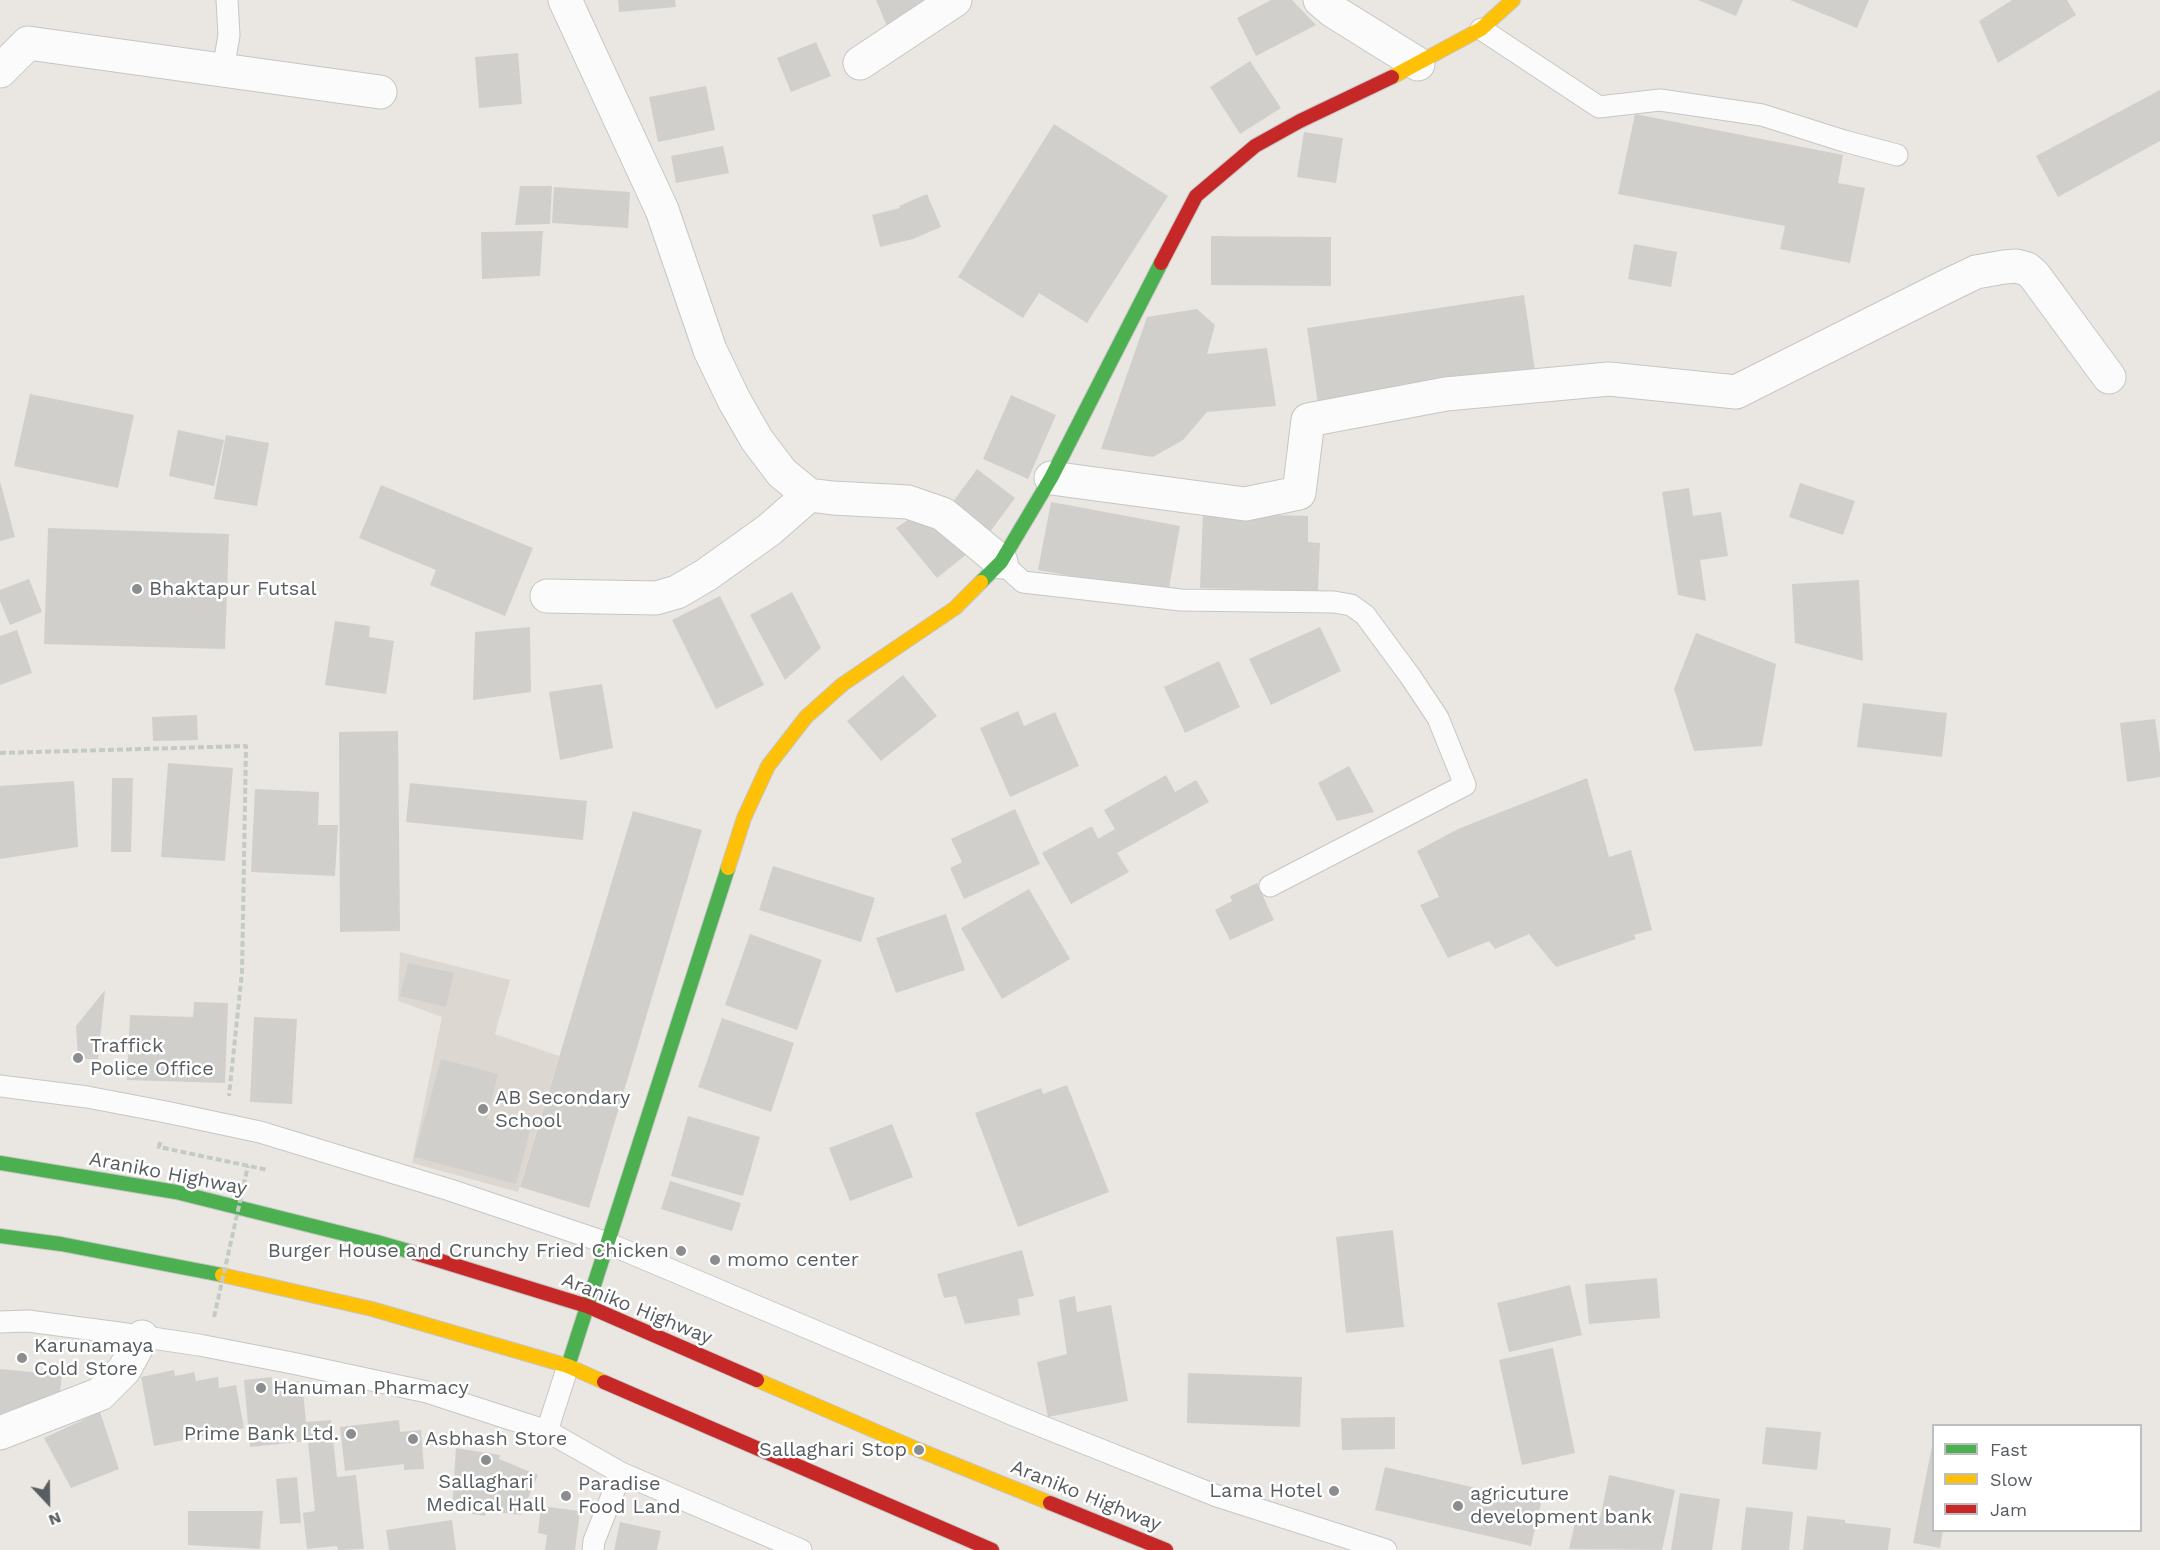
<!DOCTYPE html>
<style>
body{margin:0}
#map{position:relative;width:2160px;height:1550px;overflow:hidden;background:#eae7e2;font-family:"Work Sans",sans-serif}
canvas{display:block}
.legend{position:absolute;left:1932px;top:1424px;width:210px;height:108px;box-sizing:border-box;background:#fff;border:2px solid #bcbec0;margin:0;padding:8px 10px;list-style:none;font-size:18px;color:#585d61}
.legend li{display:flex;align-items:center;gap:12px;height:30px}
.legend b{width:30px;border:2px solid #bcbec0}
.north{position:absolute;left:18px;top:1472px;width:60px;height:60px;-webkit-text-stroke:4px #fff;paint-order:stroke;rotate:158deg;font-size:16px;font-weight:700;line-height:24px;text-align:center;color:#585d61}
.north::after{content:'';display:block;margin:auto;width:21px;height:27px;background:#585d61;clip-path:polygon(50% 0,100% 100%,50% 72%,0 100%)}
</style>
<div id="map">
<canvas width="2160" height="1550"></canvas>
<ul class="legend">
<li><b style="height:8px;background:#4caf50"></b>Fast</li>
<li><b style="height:8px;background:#ffc107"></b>Slow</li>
<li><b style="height:8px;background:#c62828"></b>Jam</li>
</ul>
<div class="north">N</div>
</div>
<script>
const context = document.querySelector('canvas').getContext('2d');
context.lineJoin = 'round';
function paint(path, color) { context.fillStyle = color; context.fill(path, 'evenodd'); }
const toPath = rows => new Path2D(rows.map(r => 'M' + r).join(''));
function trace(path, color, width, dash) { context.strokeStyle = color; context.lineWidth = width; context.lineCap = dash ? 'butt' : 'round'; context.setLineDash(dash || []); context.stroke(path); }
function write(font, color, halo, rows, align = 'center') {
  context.font = font + ' "Work Sans",sans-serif'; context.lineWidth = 5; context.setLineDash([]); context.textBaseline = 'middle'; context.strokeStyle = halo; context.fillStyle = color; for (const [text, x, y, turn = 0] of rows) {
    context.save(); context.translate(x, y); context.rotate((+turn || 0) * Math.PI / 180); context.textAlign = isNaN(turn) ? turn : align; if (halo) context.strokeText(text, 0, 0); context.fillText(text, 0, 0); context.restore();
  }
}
paint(toPath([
 [400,952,510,980,495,1034,559,1056,518,1192,412,1163,442,1017,398,1001]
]), '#dcd7d1');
paint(toPath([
 [618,0,675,0,676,7,619,12],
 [876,0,931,0,887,26],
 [1271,0,1292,0,1316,25,1256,56,1237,18],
 [1698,0,1743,0,1736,16],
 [1790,0,1869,0,1857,28],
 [2012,0,2067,0,2076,15,1998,63,1979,21],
 [816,42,831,76,791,92,777,58],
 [518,53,522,104,479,108,475,57],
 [1250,61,1281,108,1240,134,1210,87],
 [706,86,715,130,658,142,649,97],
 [2160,90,2160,141,2058,197,2036,156],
 [1635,114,1843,155,1838,183,1865,188,1850,263,1780,249,1785,226,1618,194],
 [1054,124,1168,196,1087,323,1039,293,1023,318,958,277],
 [1304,132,1343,138,1336,183,1297,177],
 [723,146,729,173,676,183,671,156],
 [520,186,552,186,550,224,515,225],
 [554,187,630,192,628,228,552,223],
 [927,194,941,227,913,239,880,247,872,215,900,208,899,206],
 [543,231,540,276,482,279,481,232],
 [1211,236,1331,237,1331,286,1211,285],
 [1634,244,1677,252,1671,287,1628,279],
 [1524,295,1535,371,1318,404,1307,328],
 [1197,309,1215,325,1207,354,1267,348,1276,406,1207,412,1183,440,1153,457,1101,449,1147,317],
 [30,394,134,415,118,488,14,466],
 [1011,395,1056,415,1028,479,983,459],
 [178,430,224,440,214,486,169,476],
 [226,435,269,443,257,506,214,499],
 [977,469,1015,498,987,536,949,507],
 [0,481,15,537,0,541],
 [1800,483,1855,501,1843,535,1789,517],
 [381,485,533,548,505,616,430,585,436,570,359,538],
 [1689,488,1693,516,1721,512,1728,556,1700,560,1706,601,1678,595,1662,492],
 [1051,502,1180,526,1168,593,1038,570],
 [920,512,973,549,937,578,896,528],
 [1203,513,1308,516,1308,542,1320,543,1318,591,1200,588],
 [48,528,229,534,225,649,44,644],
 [29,579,42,612,10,625,0,601,0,590],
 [1859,580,1863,661,1795,643,1792,584],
 [792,592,821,648,785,680,750,615],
 [720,596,764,685,716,709,672,620],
 [335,621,370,626,369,637,394,641,386,694,325,685],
 [530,627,531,692,473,700,475,632],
 [1320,627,1341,671,1271,705,1249,659],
 [17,630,32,673,0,685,0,636],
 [1696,633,1776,664,1762,746,1694,751,1674,689],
 [1219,661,1240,707,1185,733,1164,687],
 [903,675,937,716,881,761,847,721],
 [602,684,613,748,560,760,549,692],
 [1863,703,1947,713,1942,757,1857,747],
 [1018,711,1024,726,1055,712,1079,766,1010,797,980,728],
 [197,715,198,740,153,741,152,717],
 [2155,719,2160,754,2160,777,2127,782,2120,723],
 [398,731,400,931,340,932,339,732],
 [168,763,233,768,225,861,161,857],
 [1349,766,1374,812,1337,821,1318,783],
 [1166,775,1175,792,1196,780,1209,802,1117,853,1129,872,1071,904,1042,853,1092,826,1098,839,1115,829,1104,810],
 [112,778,133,778,131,852,111,852],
 [1587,778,1609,857,1631,850,1652,930,1634,935,1636,939,1556,967,1529,934,1495,949,1489,941,1448,958,1420,905,1439,897,1417,851,1458,829],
 [74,781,78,847,0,859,0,786],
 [410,783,587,801,583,840,406,822],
 [255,789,319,792,318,825,338,825,335,876,251,872],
 [1015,809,1040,864,964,899,950,868,962,862,951,839],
 [633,811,702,830,589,1208,520,1187],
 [773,866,875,898,861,942,759,910],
 [1257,883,1274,920,1230,940,1215,910,1232,901,1230,896],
 [1029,889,1070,959,1002,999,961,928],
 [946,914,965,970,896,993,876,938],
 [750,934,822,960,797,1030,725,1005],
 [408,963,454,973,446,1007,400,996],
 [105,990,98,1060,78,1058,76,1026],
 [194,1002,228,1003,225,1083,127,1080,130,1015,193,1017],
 [254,1017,297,1019,292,1104,250,1102],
 [722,1018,794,1043,771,1112,698,1087],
 [441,1059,498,1074,487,1119,530,1130,516,1184,414,1157],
 [1067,1085,1109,1192,1018,1227,975,1113,1041,1088,1043,1094],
 [688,1116,760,1137,743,1196,671,1176],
 [892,1124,913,1177,850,1201,829,1148],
 [670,1181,741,1203,732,1231,661,1209],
 [1393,1230,1404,1327,1346,1333,1336,1237],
 [1022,1250,1034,1296,1018,1299,1020,1315,965,1324,956,1296,944,1298,937,1274],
 [1657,1278,1660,1318,1589,1324,1585,1284],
 [1570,1285,1582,1335,1509,1352,1497,1303],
 [1075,1296,1077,1312,1111,1305,1128,1401,1048,1417,1037,1362,1067,1354,1059,1300],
 [1553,1348,1575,1453,1522,1465,1499,1360],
 [0,1369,62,1375,58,1408,0,1424],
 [174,1370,175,1376,194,1372,196,1381,218,1377,219,1388,236,1385,244,1428,154,1446,141,1377],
 [1188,1373,1302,1377,1300,1427,1187,1423],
 [272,1377,272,1384,302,1381,306,1422,331,1420,337,1477,356,1475,364,1549,338,1550,337,1546,307,1549,303,1513,315,1511,308,1441,250,1447,244,1380],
 [100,1412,119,1469,71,1488,44,1438],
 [1395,1417,1395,1449,1342,1450,1341,1418],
 [399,1420,400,1432,421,1430,424,1469,404,1470,404,1464,345,1471,340,1427],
 [1766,1427,1821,1432,1817,1470,1762,1464],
 [1932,1446,1934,1530,1943,1530,1940,1548,1913,1543],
 [456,1448,500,1455,499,1459,538,1475,521,1515,486,1511,485,1516,452,1510],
 [1385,1467,1541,1503,1531,1546,1375,1510],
 [1609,1475,1675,1490,1662,1550,1569,1549,1577,1514,1600,1519],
 [297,1477,301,1523,280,1524,276,1479],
 [1680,1493,1720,1499,1712,1550,1671,1550],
 [541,1506,580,1511,575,1550,545,1550,547,1535,538,1533],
 [1746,1507,1793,1512,1789,1550,1741,1550],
 [188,1511,263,1511,260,1549,188,1545],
 [1807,1516,1845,1520,1845,1523,1891,1528,1888,1550,1803,1550],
 [452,1520,456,1550,389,1550,386,1530],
 [620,1522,661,1531,657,1550,614,1550]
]), '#d1cfcc');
const lane = toPath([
 [1481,29,1599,107,1660,100,1762,115,1844,141,1897,155],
 [223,70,229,35,227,0],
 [1001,562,1023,582,1181,600,1334,602,1351,605,1365,615,1410,676,1438,718,1465,785,1270,886],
 [0,1086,87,1097,166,1112,260,1132,450,1190,607,1243,1016,1416,1217,1496,1386,1550],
 [0,1322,28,1321,119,1333,199,1345,292,1363,427,1392,547,1431,568,1366],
 [547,1431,621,1473,801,1550],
 [593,1550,594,1541,621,1473]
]);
const street = toPath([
 [565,0,662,210,710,350,734,400,757,440,782,473,809,495,833,498,908,502,943,514,1001,562],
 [1320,0,1333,11,1418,64],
 [860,63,955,0],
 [0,71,28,43,380,92],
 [1051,478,1245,504,1299,493,1308,420,1446,394,1609,379,1736,392,1947,286,1976,272,2004,267,2016,266,2027,269,2034,275,2109,377],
 [547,596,656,598,677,592,706,575,769,530,809,495],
 [0,1433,100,1394,124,1370,142,1337]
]);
const fast = toPath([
 [981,582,1001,562,1051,478,1161,263],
 [0,1163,176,1192,377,1242,415,1253],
 [0,1236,61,1244,222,1275],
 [568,1366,728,868]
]);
const slow = toPath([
 [1392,77,1481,29,1513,0],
 [728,868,744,818,768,766,806,717,843,684,955,608,981,582],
 [222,1275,372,1309,568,1366,604,1382],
 [757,1380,919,1450,1050,1503]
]);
const jam = toPath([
 [1161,263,1196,196,1255,146,1300,121,1392,77],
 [415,1253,587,1306,757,1380],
 [604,1382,992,1550],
 [1050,1503,1166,1550]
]);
trace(lane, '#c6c6c5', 23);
trace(street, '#c6c6c5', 35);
trace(fast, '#c6c6c5', 16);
trace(slow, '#c6c6c5', 16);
trace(jam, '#c6c6c5', 16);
trace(toPath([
 [0,753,246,746,242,972,229,1096],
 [160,1142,159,1147,268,1170]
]), '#c4cac6', 4, [6, 3]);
trace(lane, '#fcfbfb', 21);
trace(street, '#fcfbfb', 33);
trace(fast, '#4caf50', 14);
trace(slow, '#ffc107', 14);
trace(jam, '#c62828', 14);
trace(toPath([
 [214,1317,248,1166]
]), '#c4cac6', 4, [6, 3]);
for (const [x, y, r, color] of [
 [137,589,6,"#8b8d8e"],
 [78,1058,6,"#8b8d8e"],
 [483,1109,6,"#8b8d8e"],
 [681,1251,6,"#8b8d8e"],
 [715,1260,6,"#8b8d8e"],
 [22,1358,6,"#8b8d8e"],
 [261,1388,6,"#8b8d8e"],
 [351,1434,6,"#8b8d8e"],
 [413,1439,6,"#8b8d8e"],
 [919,1450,6,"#8b8d8e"],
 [486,1460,6,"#8b8d8e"],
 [1334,1491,6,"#8b8d8e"],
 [566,1496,6,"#8b8d8e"],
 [1458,1506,6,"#8b8d8e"]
]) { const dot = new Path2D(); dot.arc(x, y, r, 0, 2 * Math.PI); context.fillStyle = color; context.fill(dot); trace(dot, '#fff', 2); }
write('20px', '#585d61', '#fff', [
 ["Bhaktapur Futsal",149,589],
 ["Traffick",90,1046],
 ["Police Office",90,1069],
 ["AB Secondary",495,1098],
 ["School",495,1121],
 ["Burger House and Crunchy Fried Chicken",669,1251,"right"],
 ["momo center",727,1260],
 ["Karunamaya",34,1346],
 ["Cold Store",34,1369],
 ["Hanuman Pharmacy",273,1388],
 ["Prime Bank Ltd.",339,1434,"right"],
 ["Asbhash Store",425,1439],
 ["Sallaghari Stop",907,1450,"right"],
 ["Sallaghari",486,1482,"center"],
 ["Medical Hall",486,1505,"center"],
 ["Paradise",578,1484],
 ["Food Land",578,1507],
 ["Lama Hotel",1322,1491,"right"],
 ["agricuture",1470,1494],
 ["development bank",1470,1517]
], 'left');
write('20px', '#585d61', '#fff', [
 ["Araniko Highway",168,1174,11],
 ["Araniko Highway",637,1309,22],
 ["Araniko Highway",1086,1496,22]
]);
</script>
